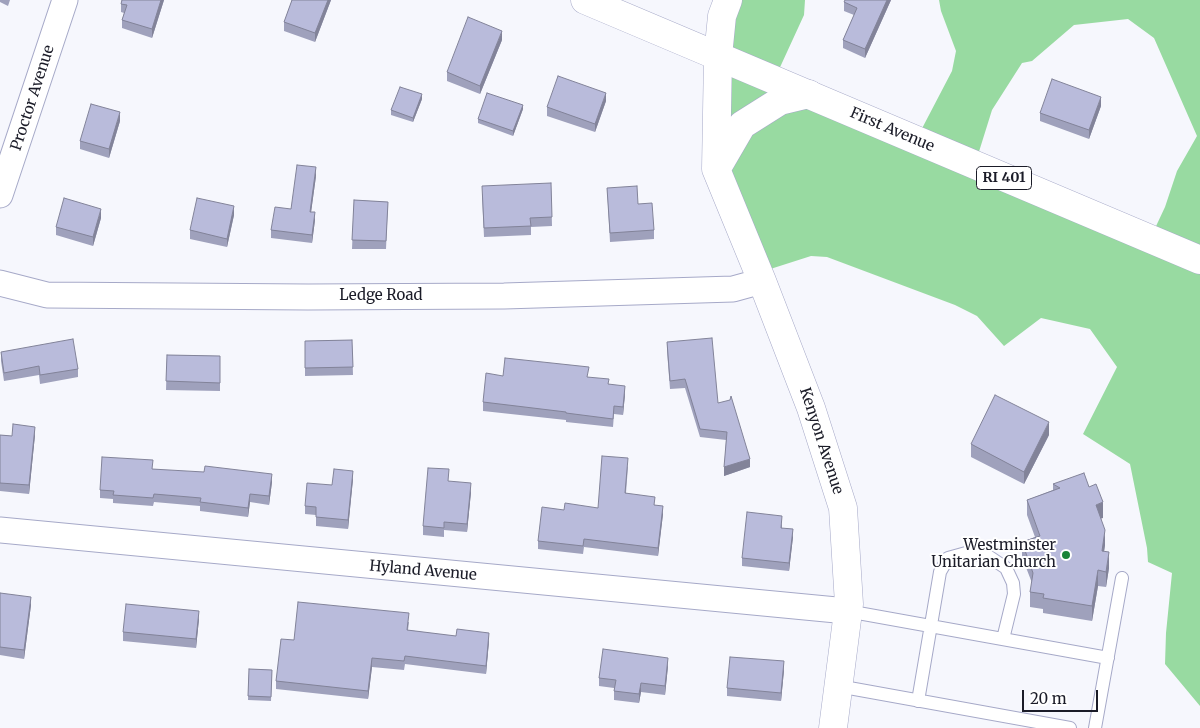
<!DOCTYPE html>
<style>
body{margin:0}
#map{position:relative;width:1200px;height:728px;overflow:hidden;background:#f6f7fd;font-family:Merriweather,serif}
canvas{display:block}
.scale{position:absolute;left:1022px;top:690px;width:76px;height:22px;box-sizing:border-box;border:2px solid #1b1c28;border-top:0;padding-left:6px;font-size:15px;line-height:18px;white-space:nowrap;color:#1b1c28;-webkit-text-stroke:4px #fff;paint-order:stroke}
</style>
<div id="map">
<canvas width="1200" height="728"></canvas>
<div class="scale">20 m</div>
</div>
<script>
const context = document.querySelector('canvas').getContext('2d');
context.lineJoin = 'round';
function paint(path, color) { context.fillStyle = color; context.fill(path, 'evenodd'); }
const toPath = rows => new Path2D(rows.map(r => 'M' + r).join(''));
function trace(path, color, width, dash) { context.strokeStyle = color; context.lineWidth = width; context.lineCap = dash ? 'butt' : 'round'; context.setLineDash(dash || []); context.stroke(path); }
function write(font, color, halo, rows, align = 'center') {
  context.font = font + ' Merriweather,serif'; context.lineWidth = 4; context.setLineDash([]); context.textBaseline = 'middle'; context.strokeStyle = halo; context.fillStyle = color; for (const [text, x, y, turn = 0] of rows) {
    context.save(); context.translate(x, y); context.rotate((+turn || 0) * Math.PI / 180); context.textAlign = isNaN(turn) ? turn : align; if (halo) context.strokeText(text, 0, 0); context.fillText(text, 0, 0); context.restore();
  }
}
paint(toPath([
 [730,0,805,0,804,15,776,76,917,138,952,71,956,51,941,11,939,0,1200,0,1200,706,1165,664,1166,633,1172,573,1148,562,1147,548,1130,464,1083,434,1117,367,1090,329,1041,318,1004,346,977,316,955,305,827,257,811,256,761,272,723,159],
 [1128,19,1154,38,1197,136,1177,171,1165,207,1150,239,977,158,992,110,1022,63,1032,61,1074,25]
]), '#98daa1');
const service = toPath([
 [847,611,1108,658],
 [838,686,1070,728],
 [918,701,940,572,948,558,966,553,988,556,1006,568,1013,583,1014,594,1003,639],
 [1095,728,1122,578]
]);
const minor = toPath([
 [0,195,65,0],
 [0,283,47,295,308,297,504,296,733,289,762,281],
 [0,530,847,611]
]);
const tertiary = toPath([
 [728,0,722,16,718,56,716,169,762,281,811,408,843,508,849,604,833,728],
 [717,168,742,125,780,101,809,94]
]);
const primary = toPath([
 [585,0,1200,260]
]);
trace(service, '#a6a9c8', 14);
trace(minor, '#a6a9c8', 27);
trace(tertiary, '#a6a9c8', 29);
trace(primary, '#a6a9c8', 29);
trace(service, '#fff', 12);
trace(minor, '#fff', 25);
trace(tertiary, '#fff', 28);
trace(primary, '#fff', 28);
paint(toPath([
 [0,0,10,0,8,6,0,2],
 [122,0,164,0,152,38,122,28,122,20,124,13,121,12,121,4],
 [292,0,331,0,315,42,284,31,284,22],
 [891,0,865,58,843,48,843,40,854,15,844,11,844,2],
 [502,40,480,94,447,81,447,72],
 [422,99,413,122,391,115,391,110],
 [606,101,595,132,547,116,547,107],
 [1101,106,1089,139,1040,121,1040,113],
 [523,109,513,136,478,123,478,119],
 [120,121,109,158,80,149,80,141],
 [316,176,311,212,315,220,312,243,271,238,271,230,291,209],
 [551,183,552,226,531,227,531,235,484,237,482,194],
 [607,188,638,204,654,230,654,239,610,242],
 [354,200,388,202,386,249,352,249],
 [234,215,227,247,190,239,190,230],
 [101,218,93,246,56,235,56,227],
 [352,340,353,375,305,376,305,341],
 [667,342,718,403,750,467,724,476,726,440,700,437,685,388,670,389,667,351],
 [1,352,78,369,78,377,40,384,39,375,4,381,1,361],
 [167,355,220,356,220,391,166,390],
 [503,376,588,377,609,384,625,394,623,415,614,414,613,427,566,422,566,420,483,411,483,402],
 [0,435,12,436,35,435,29,494,0,491],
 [1049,435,1024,484,971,457,971,444],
 [628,466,626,493,655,505,663,514,658,556,584,547,583,554,538,549,538,541,564,510,598,508],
 [153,469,272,482,269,505,250,502,248,517,200,511,200,506,154,502,153,506,113,503,113,499,100,498,100,490],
 [353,479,348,529,316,526,316,515,305,514,305,506,332,485],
 [449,481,471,492,467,532,444,530,444,537,423,535,423,526],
 [1053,484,1089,487,1103,518,1101,518,1105,545,1104,551,1109,568,1106,587,1098,586,1092,621,1043,613,1043,609,1030,607,1030,592,1032,583,1022,557,1022,542,1035,537,1027,515,1027,500,1053,490],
 [782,524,782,528,793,537,789,571,742,566,742,558],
 [0,593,31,605,24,659,0,655],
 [199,619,196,648,123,641,123,632],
 [409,622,408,630,489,641,486,674,405,664,404,670,372,667,368,699,276,689,276,681,294,640],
 [668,666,665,695,641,692,639,703,614,700,614,688,599,686,599,678],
 [249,669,272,670,271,701,248,700],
 [784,670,781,701,727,696,727,688]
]), '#9fa1bc');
paint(toPath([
 [161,0,164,0,152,38,152,29],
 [328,0,331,0,315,42,315,33],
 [887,0,891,0,865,58,865,49],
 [502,31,502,40,480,94,480,86],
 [606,93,606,101,595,132,595,124],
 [422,94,422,99,413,122,413,118],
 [1101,97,1101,106,1089,139,1089,130],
 [523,105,523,109,513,136,513,131],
 [120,112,120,121,109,158,109,149],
 [316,167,316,176,310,220,310,212],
 [234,206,234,215,227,247,227,239],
 [101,209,101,218,93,246,93,237],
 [315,212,315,220,312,243,312,235],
 [625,386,625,394,623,415,623,407],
 [1049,422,1049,435,1024,484,1024,472],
 [35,427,35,435,29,494,29,485],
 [750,459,750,467,724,476,724,467],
 [353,471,353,479,348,529,348,520],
 [272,474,272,482,269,505,269,496],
 [471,483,471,492,467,532,467,524],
 [250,494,250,502,248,517,248,508],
 [1103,502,1103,518,1096,520,1096,505],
 [663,506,663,514,658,556,658,548],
 [793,529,793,537,789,571,789,563],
 [1105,530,1105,545,1102,566,1102,551],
 [1109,552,1109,568,1106,587,1106,572],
 [1098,570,1098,586,1092,621,1092,606],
 [31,597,31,605,24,659,24,650],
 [199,611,199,619,196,648,196,639],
 [489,633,489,641,486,674,486,666],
 [372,658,372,667,368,699,368,691],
 [668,658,668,666,665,695,665,686],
 [784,661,784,670,781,701,781,693],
 [641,683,641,692,639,703,639,694]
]), '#828399');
const building = toPath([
 [122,0,161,0,152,29,122,20,127,5,121,4,122,0],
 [292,0,328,0,315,33,284,22,292,0],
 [845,0,887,0,865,49,843,40,857,8,844,2,845,0],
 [468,17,502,31,480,86,447,72,468,17],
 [558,76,606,93,595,124,547,107,558,76],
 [1052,79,1101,97,1089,130,1040,113,1052,79],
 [400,87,422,94,413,118,391,110,400,87],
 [487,93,523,105,513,131,478,119,487,93],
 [91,104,120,112,109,149,80,141,91,104],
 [297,165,316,167,310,212,315,212,312,235,271,230,275,207,291,209,297,165],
 [551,183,552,217,530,218,531,226,484,228,482,186,551,183],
 [637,186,638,204,652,203,654,230,610,233,607,188,637,186],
 [64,198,101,209,93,237,56,227,64,198],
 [197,198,234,206,227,239,190,230,197,198],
 [354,200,388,202,386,241,352,240,354,200],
 [712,338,718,403,730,400,731,396,750,459,724,467,727,432,700,429,685,379,670,381,667,342,712,338],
 [73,339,78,369,40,375,39,366,4,373,1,352,73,339],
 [352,340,353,367,305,368,305,341,352,340],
 [167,355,220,356,220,383,166,381,167,355],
 [505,358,589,367,587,377,609,379,608,384,625,386,623,407,614,406,613,419,566,413,566,412,483,402,486,373,503,376,505,358],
 [995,395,1049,422,1024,472,971,444,995,395],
 [13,424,35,427,29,485,0,483,0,435,12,436,13,424],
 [602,456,628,458,625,493,655,497,654,505,663,506,658,548,584,539,583,546,538,541,542,507,564,510,565,503,598,508,602,456],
 [102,457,153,460,152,469,204,472,205,466,272,474,269,496,250,494,248,508,200,502,201,498,154,494,153,498,113,495,114,491,100,490,102,457],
 [428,468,449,469,448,481,471,483,467,524,444,522,444,528,423,526,428,468],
 [334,469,353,471,348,520,316,517,316,507,305,506,307,483,332,485,334,469],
 [1084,473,1089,487,1096,484,1103,502,1096,505,1105,530,1102,551,1109,552,1106,572,1098,570,1092,606,1043,598,1044,594,1030,592,1033,573,1022,542,1040,536,1027,500,1060,488,1053,484,1084,473],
 [747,512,782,516,781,528,793,529,789,563,742,558,747,512],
 [0,593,31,597,24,650,0,647,0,593],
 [298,602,409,613,407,630,456,636,457,629,489,633,486,666,405,656,404,661,372,658,368,691,276,681,281,639,294,640,298,602],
 [126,604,199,611,196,639,123,632,126,604],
 [603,649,668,658,665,686,641,683,639,694,614,691,616,680,599,678,603,649],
 [730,657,784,661,781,693,727,688,730,657],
 [249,669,272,670,271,697,248,696,249,669]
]);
paint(building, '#b9bbdb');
trace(building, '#828399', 1);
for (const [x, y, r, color] of [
 [1066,555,5,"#198338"]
]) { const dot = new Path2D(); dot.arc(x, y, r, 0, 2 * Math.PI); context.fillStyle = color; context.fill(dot); trace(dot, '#fff', 2); }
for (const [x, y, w] of [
 [1004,178,55]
]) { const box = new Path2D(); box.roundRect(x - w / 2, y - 11.5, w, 23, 4); context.fillStyle = '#fff'; context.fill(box); trace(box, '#1b1c28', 1); }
write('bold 14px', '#1b1c28', null, [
 ["RI 401",1004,178]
]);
write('15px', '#1b1c28', '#fff', [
 ["Proctor Avenue",33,98,-72],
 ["First Avenue",892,130,23],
 ["Ledge Road",381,296],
 ["Kenyon Avenue",821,441,72],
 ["Hyland Avenue",423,571,5]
]);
write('15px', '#1b1c28', '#fff', [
 ["Westminster",1056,546],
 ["Unitarian Church",1056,563]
], 'right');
</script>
